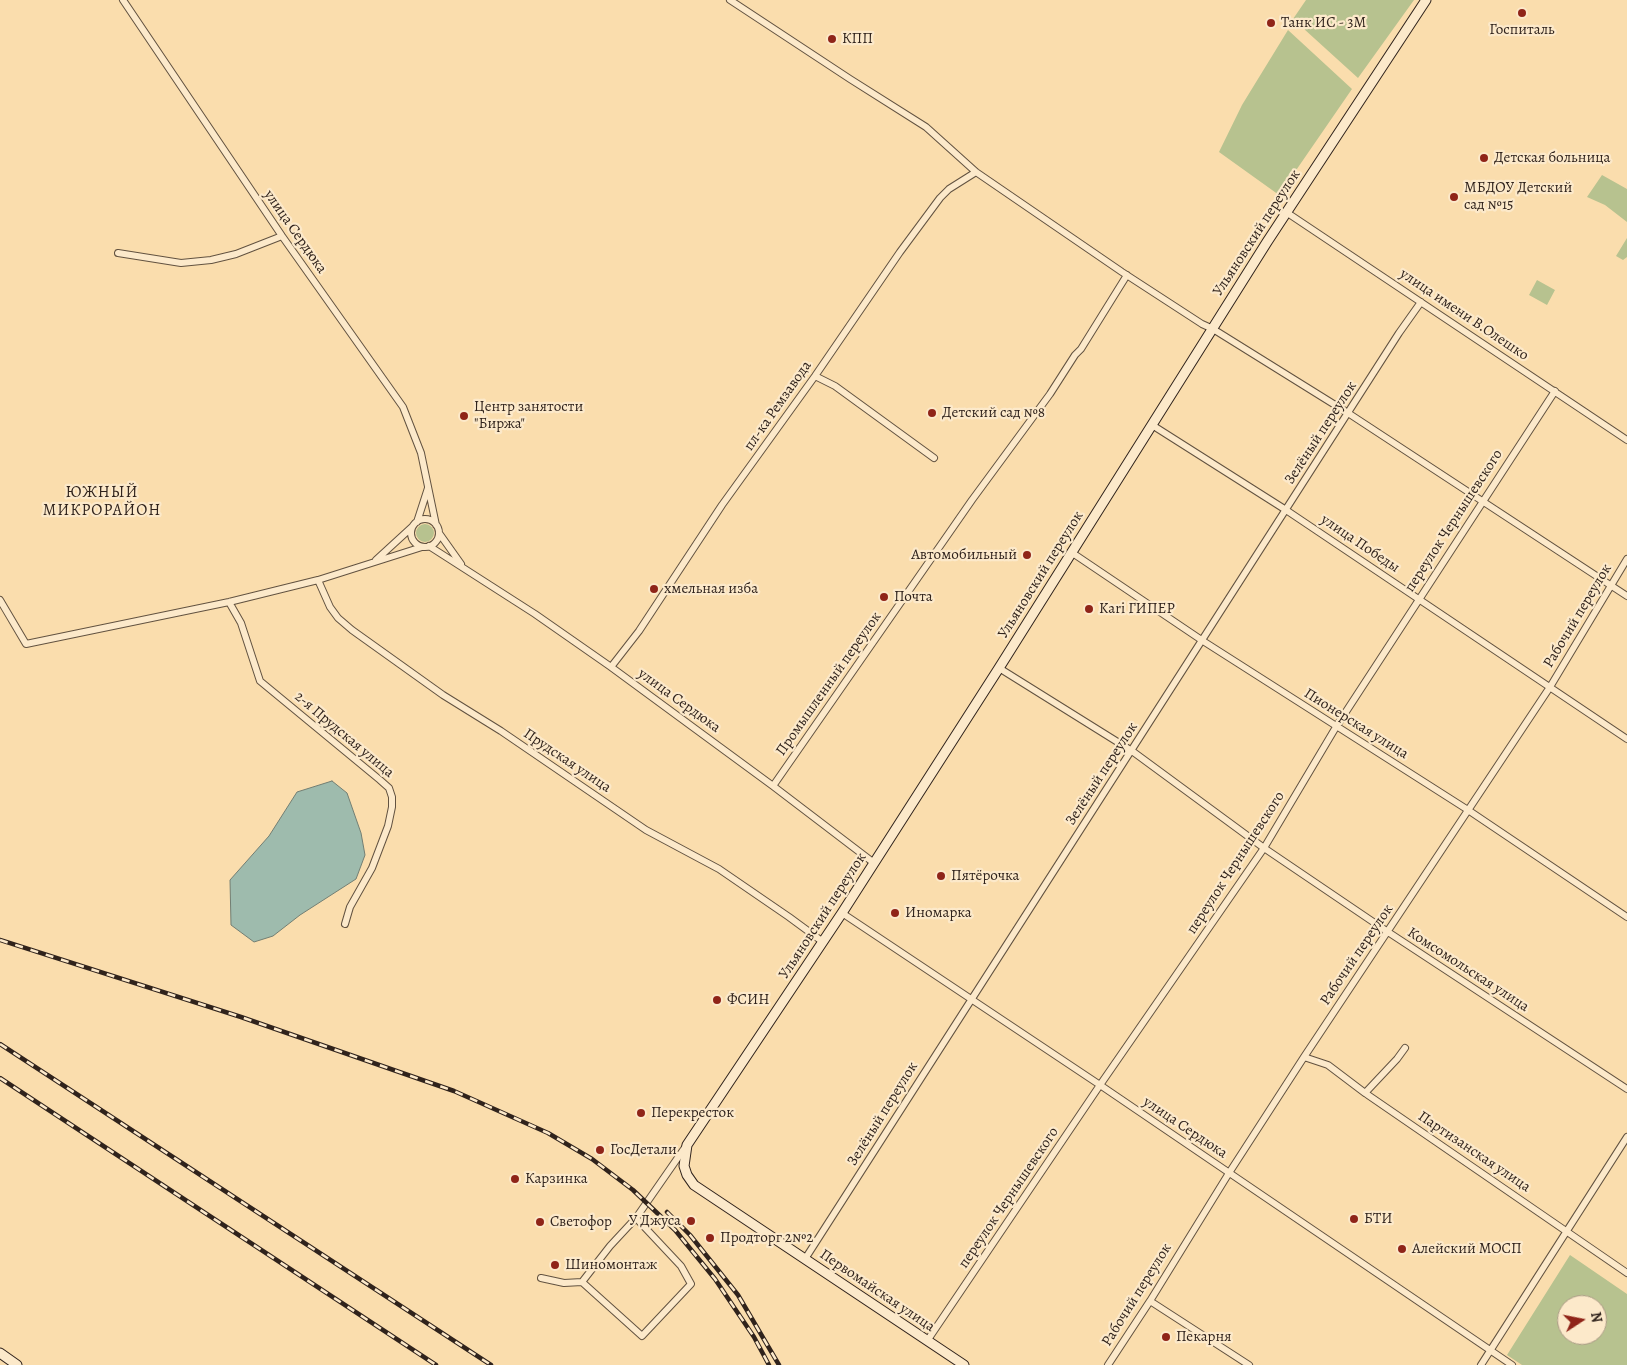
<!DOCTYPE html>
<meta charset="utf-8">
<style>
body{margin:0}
#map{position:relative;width:1627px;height:1365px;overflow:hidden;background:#faddad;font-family:Alegreya,serif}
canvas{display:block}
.north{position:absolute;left:1557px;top:1295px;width:50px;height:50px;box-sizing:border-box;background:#fce9ca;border:1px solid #aa9a84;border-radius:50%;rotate:79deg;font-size:14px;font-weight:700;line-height:20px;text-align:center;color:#30231c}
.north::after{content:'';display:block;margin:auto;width:18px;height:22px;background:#8f2418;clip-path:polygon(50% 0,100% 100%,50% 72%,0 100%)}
</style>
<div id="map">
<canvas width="1627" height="1365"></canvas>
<div class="north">N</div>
</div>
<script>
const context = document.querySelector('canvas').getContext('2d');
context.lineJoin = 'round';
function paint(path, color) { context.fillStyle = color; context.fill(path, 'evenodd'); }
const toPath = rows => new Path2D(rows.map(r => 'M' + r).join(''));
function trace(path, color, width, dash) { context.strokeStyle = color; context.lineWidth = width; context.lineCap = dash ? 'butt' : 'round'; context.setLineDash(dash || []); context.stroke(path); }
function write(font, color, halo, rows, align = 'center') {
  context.font = font + ' Alegreya,serif'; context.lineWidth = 4.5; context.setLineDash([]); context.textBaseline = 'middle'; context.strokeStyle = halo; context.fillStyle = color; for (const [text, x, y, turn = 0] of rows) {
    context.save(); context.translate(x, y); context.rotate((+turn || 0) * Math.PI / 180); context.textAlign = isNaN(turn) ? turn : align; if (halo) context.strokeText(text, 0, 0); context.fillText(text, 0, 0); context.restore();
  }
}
paint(toPath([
 [1306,0,1414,0,1358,78,1293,19],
 [1288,30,1352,89,1279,195,1219,152,1242,105],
 [1602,175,1627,189,1627,222,1605,205,1587,197],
 [1627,238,1627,257,1623,260,1616,256],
 [1537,280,1555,290,1547,305,1529,295],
 '416 533a9 9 0 1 1 18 0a9 9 0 1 1-18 0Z',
 [1570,1255,1627,1294,1627,1365,1522,1365,1507,1355],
 [1567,1305,1597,1305,1597,1335,1567,1335]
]), '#b7c28f');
const water = toPath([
 [332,781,347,793,361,833,365,855,356,879,300,915,273,936,254,942,231,925,230,880,269,836,297,792,332,781]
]);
paint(water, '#9ebbad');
trace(water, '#727e73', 1);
const minor = toPath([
 [123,0,282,236,403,407,421,453,436,525],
 [730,0,850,79,926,127,976,172,1122,272,1202,324,1213,329,1348,413,1627,596],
 [1286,212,1627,440],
 [118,253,181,263,211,260,236,254,282,236],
 [815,376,835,386,934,458],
 [1152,425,1286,510,1627,739],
 '411 533a14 14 0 1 1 28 0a14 14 0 1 1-28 0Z',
 [417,522,428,488],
 [439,533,461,564],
 [429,546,535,614,611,667,773,786,874,863],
 [1071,552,1203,641,1468,810,1627,917],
 [376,560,412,527],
 [318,580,330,607,338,618,352,630,443,695,501,731,646,830,719,869,789,917,823,942],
 [0,600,26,644,229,602,318,580,422,547],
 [229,602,241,623,260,681,380,780,389,788,392,797,392,807,388,826,372,868,350,907,345,924],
 [611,667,639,631,722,505,815,376,900,252,940,198,949,189,976,172],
 [999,668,1132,751,1264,848,1388,932,1627,1089],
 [773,786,972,500,1050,394,1075,355,1081,349,1127,275],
 [842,913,1100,1085,1512,1365],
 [1304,1057,1328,1065,1365,1093,1627,1273],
 [1365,1093,1397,1059,1405,1048],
 [805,1259,1399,333,1421,302],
 [541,1278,564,1283,582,1282,610,1246,636,1218,686,1146],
 [582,1282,642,1336,691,1284,681,1266,636,1218],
 [1150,1301,1249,1365],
 [927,1341,1100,1085,1264,848,1336,727,1555,391],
 [1108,1365,1150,1301,1229,1173,1304,1057,1550,687,1627,559],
 [1481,1365,1627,1137]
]);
const secondary = toPath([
 [0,1353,17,1365],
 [964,1365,694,1185,687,1175,684,1166,687,1145,842,913,999,668,1267,242,1426,0]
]);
trace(minor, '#625240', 8);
trace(secondary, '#30231c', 11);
trace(minor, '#fce9ca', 6);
trace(secondary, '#fce9ca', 9);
const rail = toPath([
 [0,940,241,1017,454,1091,548,1133,592,1159,633,1190,675,1230,715,1279,754,1337,769,1365],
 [0,1044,491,1365],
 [0,1078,436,1365],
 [667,1212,690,1235,738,1295,779,1365]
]);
trace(rail, '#30231c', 4.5);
trace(rail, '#fce9ca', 2.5, [8]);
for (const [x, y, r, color] of [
 [1522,13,5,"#8f2418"],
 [1271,23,5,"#8f2418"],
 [832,39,5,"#8f2418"],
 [1484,158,5,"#8f2418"],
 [1454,197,5,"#8f2418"],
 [932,413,5,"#8f2418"],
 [464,416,5,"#8f2418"],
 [1027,555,5,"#8f2418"],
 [654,589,5,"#8f2418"],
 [884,597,5,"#8f2418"],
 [1089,609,5,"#8f2418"],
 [941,876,5,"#8f2418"],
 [895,913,5,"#8f2418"],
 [717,1000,5,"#8f2418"],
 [641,1113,5,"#8f2418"],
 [600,1150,5,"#8f2418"],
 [515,1179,5,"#8f2418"],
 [1354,1219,5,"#8f2418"],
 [691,1221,5,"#8f2418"],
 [540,1222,5,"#8f2418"],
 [710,1238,5,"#8f2418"],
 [1402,1249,5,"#8f2418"],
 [555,1265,5,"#8f2418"],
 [1166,1337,5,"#8f2418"]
]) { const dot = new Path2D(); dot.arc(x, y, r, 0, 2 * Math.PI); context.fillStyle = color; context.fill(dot); trace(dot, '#fce9ca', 2); }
write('15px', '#30231c', '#fce9ca', [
 ["Танк ИС - 3М",1281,23],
 ["Госпиталь",1522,30,"center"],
 ["КПП",842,39],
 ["Детская больница",1494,158],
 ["МБДОУ Детский",1464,188],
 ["сад №15",1464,205],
 ["Центр занятости",474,407],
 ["\"Биржа\"",474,424],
 ["Детский сад №8",942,413],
 ["Автомобильный",1017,555,"right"],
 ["хмельная изба",664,589],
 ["Почта",894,597],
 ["Kari ГИПЕР",1099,609],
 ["Пятёрочка",951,876],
 ["Иномарка",905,913],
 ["ФСИН",727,1000],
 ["Перекресток",651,1113],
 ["ГосДетали",610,1150],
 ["Карзинка",525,1179],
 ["БТИ",1364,1219],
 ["У Джуса",681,1221,"right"],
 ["Светофор",550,1222],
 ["Продторг 2№2",720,1238],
 ["Алейский МОСП",1412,1249],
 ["Шиномонтаж",565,1265],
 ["Пекарня",1176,1337]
], 'left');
write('15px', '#30231c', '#fce9ca', [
 ["улица Сердюка",295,232,55],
 ["Ульяновский переулок",1257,233,-57],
 ["улица имени В.Олешко",1464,315,34],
 ["пл-ка Ремзавода",778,406,-55],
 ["Зелёный переулок",1321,433,-57],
 ["переулок Чернышевского",1454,521,-57],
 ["улица Победы",1360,544,34],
 ["Ульяновский переулок",1041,575,-58],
 ["Рабочий переулок",1578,616,-59],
 ["Промышленный переулок",829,684,-55],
 ["улица Сердюка",679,701,36],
 ["Пионерская улица",1356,724,32],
 ["2-я Прудская улица",344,735,40],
 ["Прудская улица",567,761,34],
 ["Зелёный переулок",1102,774,-57],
 ["переулок Чернышевского",1236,863,-57],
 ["Ульяновский переулок",823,916,-57],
 ["Рабочий переулок",1357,955,-56],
 ["Комсомольская улица",1468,970,33],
 ["Зелёный переулок",883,1114,-58],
 ["улица Сердюка",1185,1128,34],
 ["Партизанская улица",1474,1152,34],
 ["переулок Чернышевского",1009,1198,-56],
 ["Первомайская улица",877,1291,34],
 ["Рабочий переулок",1137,1295,-58]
]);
context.letterSpacing = '1px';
write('16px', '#30231c', '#fce9ca', [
 ["ЮЖНЫЙ",102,493],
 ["МИКРОРАЙОН",102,511]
]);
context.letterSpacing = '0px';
</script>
